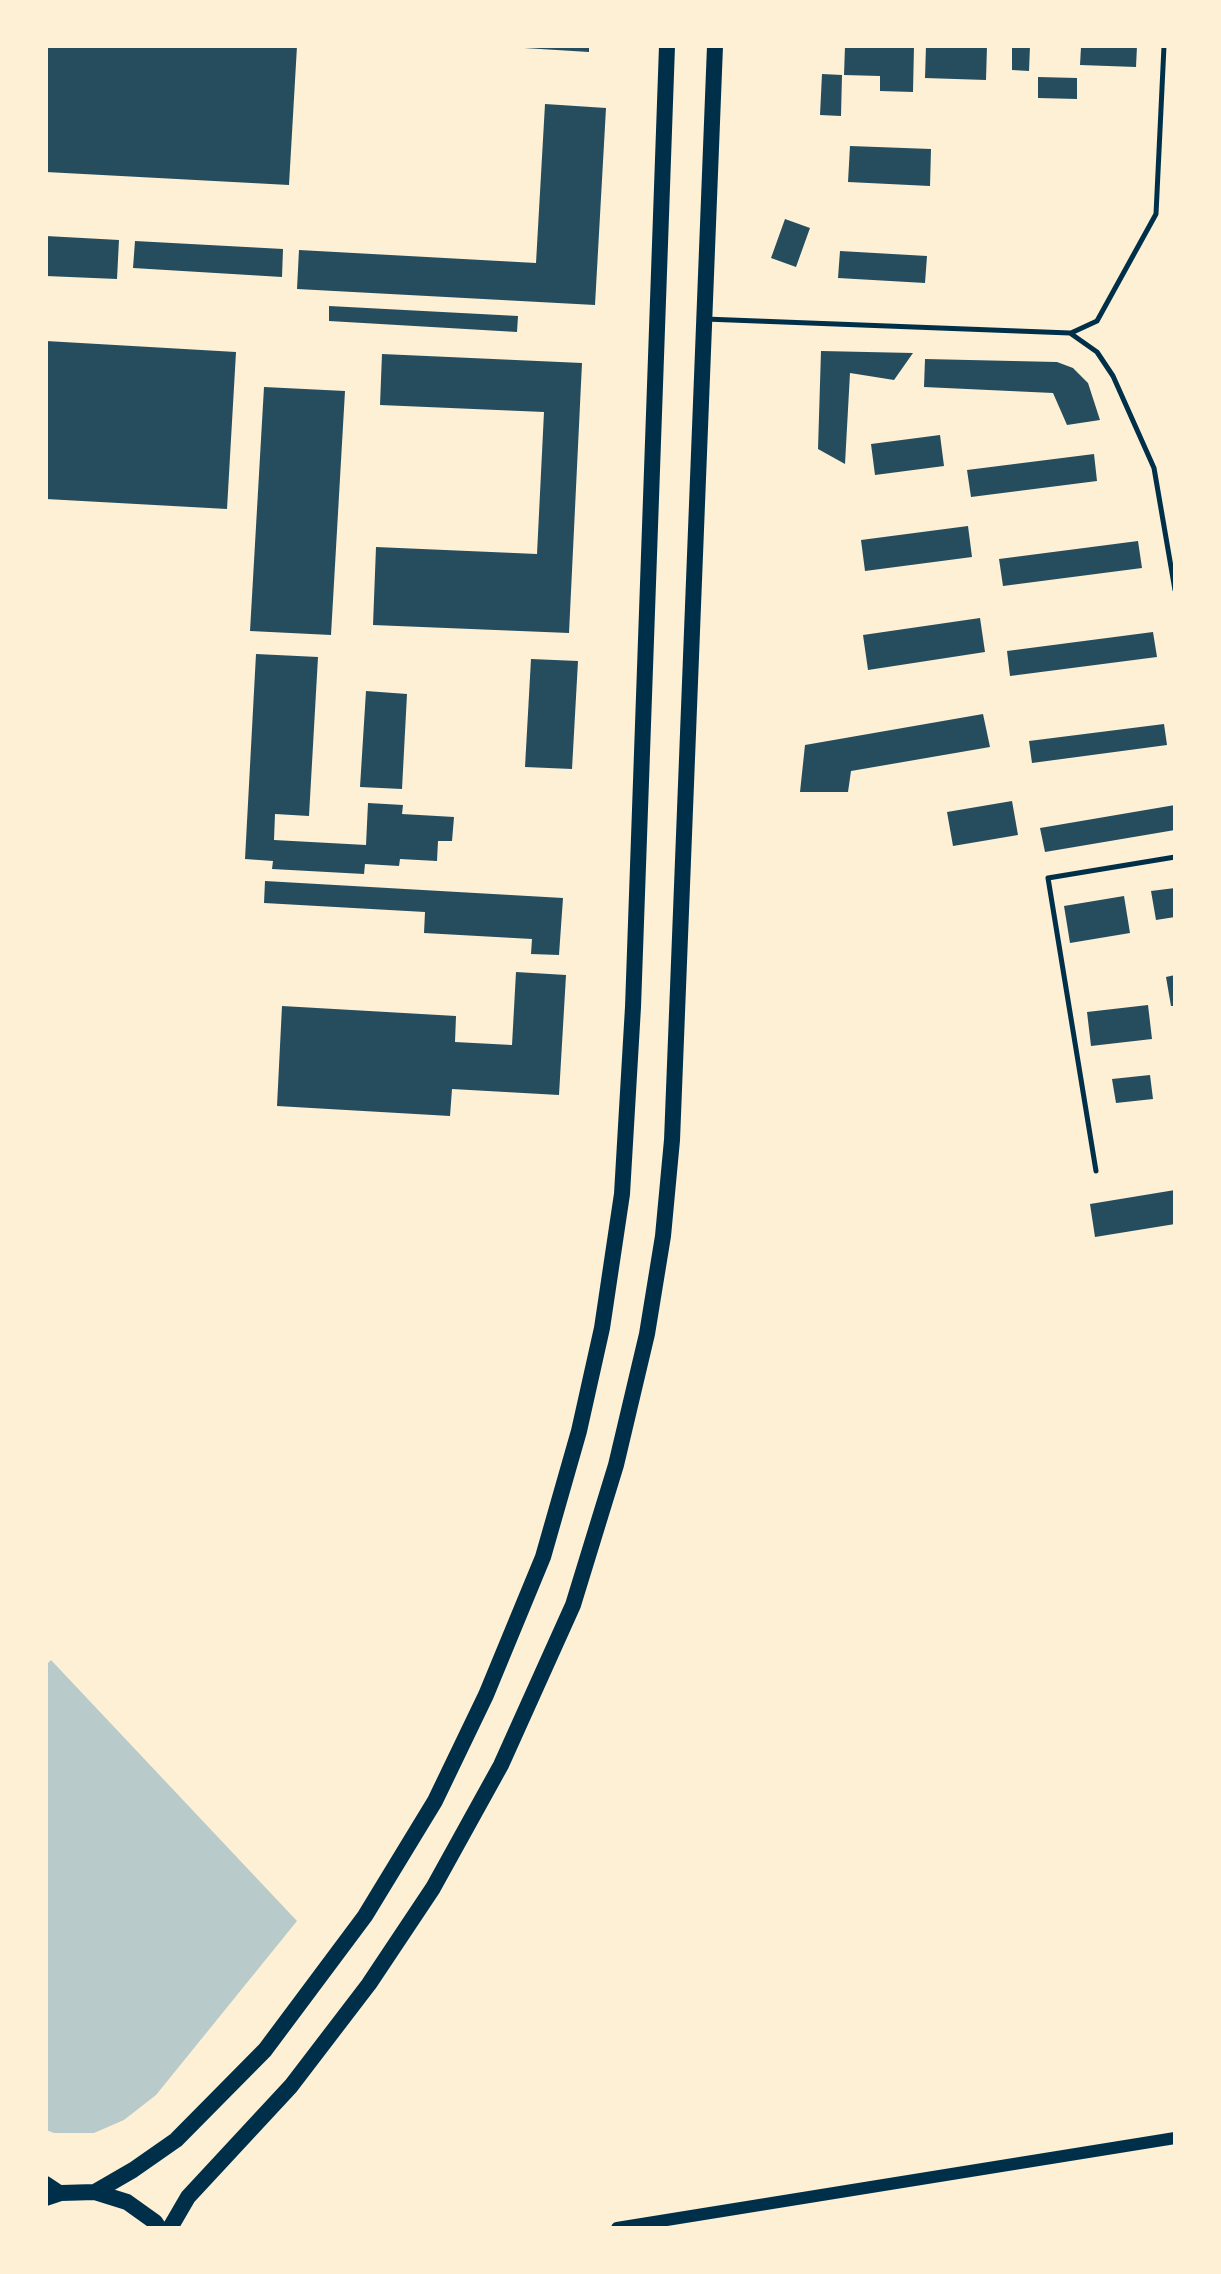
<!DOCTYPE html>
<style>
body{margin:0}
#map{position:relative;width:1221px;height:2274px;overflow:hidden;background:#fdf0d5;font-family:"Exo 2",sans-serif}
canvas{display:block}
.frame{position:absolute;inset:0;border:48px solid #fdf0d5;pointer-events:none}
</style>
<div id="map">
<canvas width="1221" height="2274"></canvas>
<div class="frame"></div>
</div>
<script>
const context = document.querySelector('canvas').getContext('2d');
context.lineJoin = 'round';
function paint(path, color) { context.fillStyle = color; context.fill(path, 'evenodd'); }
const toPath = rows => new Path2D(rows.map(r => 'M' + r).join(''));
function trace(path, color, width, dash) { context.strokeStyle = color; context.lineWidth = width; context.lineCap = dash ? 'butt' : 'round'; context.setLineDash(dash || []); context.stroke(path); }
paint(toPath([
 [51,1660,297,1921,156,2095,124,2120,94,2133,54,2133,46,2130,46,1665]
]), '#b9caca');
paint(toPath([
 [46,46,297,46,289,185,46,172],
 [524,46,589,46,589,52,524,48],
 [845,46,914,46,913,92,880,91,880,76,844,75],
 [926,46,987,46,986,80,925,78],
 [1012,46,1030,46,1029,71,1012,70],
 [1095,46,1137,46,1136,67,1080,65,1081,47],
 [822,74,842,75,841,116,820,115],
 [1038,77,1077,78,1077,99,1038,98],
 [545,104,606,108,595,305,297,289,299,250,536,263],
 [850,146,931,149,930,186,848,182],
 [785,219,810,228,796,267,771,258],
 [46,236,119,240,117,279,46,276],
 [135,241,283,249,282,277,133,268],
 [840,251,927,256,925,283,838,278],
 [329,306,518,316,517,332,329,321],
 [46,341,236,352,227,509,46,499],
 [821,351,913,353,894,380,850,373,845,464,818,449],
 [382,354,582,363,569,633,373,625,376,547,537,554,544,412,380,405],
 [925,359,1057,362,1073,368,1088,383,1100,420,1067,425,1053,393,924,387],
 [264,387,345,391,331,635,250,631],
 [940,435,944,466,875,475,871,444],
 [1094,454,1097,481,971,497,967,470],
 [968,526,972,557,865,571,861,540],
 [1138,541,1142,568,1003,586,999,559],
 [980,618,985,652,868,670,863,635],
 [1153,632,1157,657,1010,676,1007,651],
 [256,654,318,657,309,816,275,814,274,840,366,845,368,803,403,805,402,814,454,817,452,841,438,841,437,861,400,859,399,866,365,864,364,874,272,869,273,861,245,859],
 [531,659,578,661,572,769,525,767],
 [366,691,407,694,402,789,360,787],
 [983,714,990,747,851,771,848,792,800,792,805,745],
 [1164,724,1167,745,1032,763,1029,741],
 [1012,801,1018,835,953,846,947,812],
 [1175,805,1175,830,1045,852,1040,828],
 [265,881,563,898,559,955,531,954,532,939,424,933,425,912,264,903],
 [1175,888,1175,917,1156,920,1151,891],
 [1124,896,1130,933,1070,943,1064,906],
 [516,972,566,975,559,1095,452,1089,450,1116,277,1106,282,1006,456,1016,455,1042,512,1045],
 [1175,975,1175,1006,1171,1006,1166,977],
 [1148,1005,1152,1039,1091,1046,1087,1012],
 [1150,1075,1153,1099,1116,1103,1112,1079],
 [1175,1190,1175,1224,1095,1237,1090,1204]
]), '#264d5e');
trace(toPath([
 [705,319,1070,333,1097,352,1113,376,1154,468,1175,590],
 [1071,333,1097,321,1156,214,1164,46],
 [1096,1171,1048,878,1175,857]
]), '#003049', 5);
trace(toPath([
 [617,2228,1175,2138]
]), '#003049', 12);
trace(toPath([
 [46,2183,61,2193]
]), '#003049', 14);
trace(toPath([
 [95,2192,133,2170,176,2140,265,2050,365,1916,435,1801,486,1695,543,1557,579,1431,602,1328,622,1194,633,1007,667,46],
 [46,2198,61,2193,95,2192,127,2202,155,2222,159,2228],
 [170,2228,188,2197,291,2086,369,1984,433,1888,501,1765,573,1605,616,1465,647,1334,663,1236,672,1140,715,46]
]), '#003049', 16);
</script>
